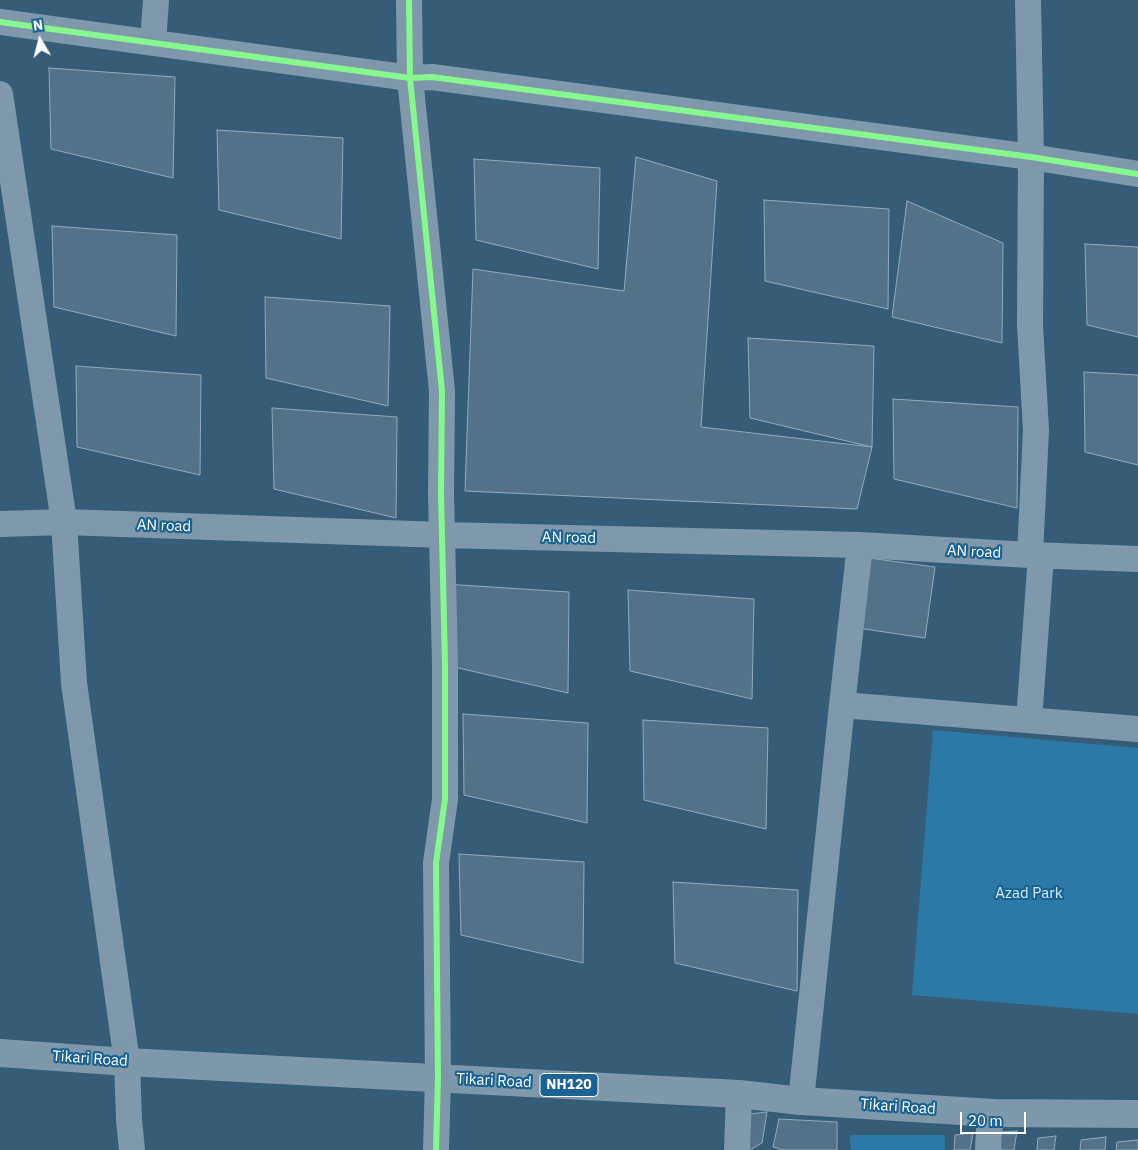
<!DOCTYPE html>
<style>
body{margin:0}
#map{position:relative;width:1138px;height:1150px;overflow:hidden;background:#365d78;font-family:"IBM Plex Sans",sans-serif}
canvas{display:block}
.north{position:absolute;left:15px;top:15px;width:50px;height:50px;-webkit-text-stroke:4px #1b6393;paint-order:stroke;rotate:352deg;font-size:14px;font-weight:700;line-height:20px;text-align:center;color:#fff}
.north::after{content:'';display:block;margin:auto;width:18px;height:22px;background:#fff;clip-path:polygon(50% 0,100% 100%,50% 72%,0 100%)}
.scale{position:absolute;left:960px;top:1112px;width:66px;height:22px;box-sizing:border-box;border:2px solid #fff;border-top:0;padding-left:6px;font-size:15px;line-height:18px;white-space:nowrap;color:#fff;-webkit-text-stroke:4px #1b6393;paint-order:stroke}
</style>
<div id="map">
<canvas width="1138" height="1150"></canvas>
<div class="north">N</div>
<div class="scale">20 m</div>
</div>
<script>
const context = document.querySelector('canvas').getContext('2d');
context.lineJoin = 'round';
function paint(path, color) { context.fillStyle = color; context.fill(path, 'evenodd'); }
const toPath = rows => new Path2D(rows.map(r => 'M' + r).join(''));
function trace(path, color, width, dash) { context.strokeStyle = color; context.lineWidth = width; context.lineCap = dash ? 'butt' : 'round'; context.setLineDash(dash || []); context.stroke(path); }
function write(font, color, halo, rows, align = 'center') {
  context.font = font + ' "IBM Plex Sans",sans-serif'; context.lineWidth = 4.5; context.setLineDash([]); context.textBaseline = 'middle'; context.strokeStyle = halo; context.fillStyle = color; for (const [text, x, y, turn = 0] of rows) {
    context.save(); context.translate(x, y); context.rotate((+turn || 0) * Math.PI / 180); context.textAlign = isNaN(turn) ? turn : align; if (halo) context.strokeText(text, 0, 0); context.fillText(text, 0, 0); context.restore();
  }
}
paint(toPath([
 [933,730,1138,748,1138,1014,912,995],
 [850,1135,945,1135,945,1150,851,1150]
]), '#2c79a8');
const building = toPath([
 [49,68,175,77,173,178,51,149,49,68],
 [217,130,343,138,341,239,219,210,217,130],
 [636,157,717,181,701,427,872,447,857,509,465,491,473,269,624,291,636,157],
 [474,159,600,168,598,269,476,240,474,159],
 [764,200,889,209,888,309,765,281,764,200],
 [907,201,1003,243,1002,343,892,317,907,201],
 [52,226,177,235,176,336,54,307,52,226],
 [1085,244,1138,247,1138,337,1087,325,1085,244],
 [265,297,390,306,388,406,266,378,265,297],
 [748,338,874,346,872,447,750,418,748,338],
 [76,366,201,375,200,475,77,447,76,366],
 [1084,372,1138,375,1138,465,1085,452,1084,372],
 [893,399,1018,407,1017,508,894,479,893,399],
 [272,408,397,417,396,518,274,489,272,408],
 [869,558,935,567,925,638,858,628,869,558],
 [444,584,569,592,568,693,445,665,444,584],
 [628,590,754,599,752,699,630,671,628,590],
 [463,714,588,723,587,823,464,795,463,714],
 [643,720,768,728,766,829,644,800,643,720],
 [459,854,584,862,583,963,461,935,459,854],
 [673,882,798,890,797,991,675,963,673,882],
 [767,1112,762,1143,750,1150,747,1150,749,1114,767,1112],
 [779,1119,837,1122,837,1150,784,1150,773,1147,779,1119],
 [1017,1131,1014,1150,1001,1150,999,1132,1017,1131],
 [973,1133,970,1150,954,1150,955,1135,973,1133],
 [1056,1136,1054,1150,1037,1150,1038,1138,1056,1136],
 [1106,1137,1105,1150,1080,1150,1081,1140,1106,1137],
 [1138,1140,1138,1150,1116,1150,1117,1142,1138,1140]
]);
paint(building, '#537287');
trace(building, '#93a9b9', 1);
trace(toPath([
 [409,0,410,78,442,391,441,493,445,665,445,799,436,863,438,1078,436,1150],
 [1028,0,1031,157,1030,325,1036,430,1030,555],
 [0,22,410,78,432,77,1031,157,1138,174],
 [153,43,156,0],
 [0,94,64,522,74,683,127,1062,129,1120,132,1150],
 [0,524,64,522,443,535,860,545,1030,555,1138,559],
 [842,705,860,545],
 [1029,720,1041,556],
 [801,1101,842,705,1138,729],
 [737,1150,739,1094],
 [988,1150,989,1131,993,1113]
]), '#7f99ab', 26);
trace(toPath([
 [0,1053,127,1062,739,1094,801,1101,993,1113,1138,1114]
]), '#7e98aa', 28);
trace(toPath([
 [409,0,410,78,442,391,441,493,445,665,445,799,436,863,438,1078,436,1150],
 [0,22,410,78,432,77,1031,157,1138,174]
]), '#87f88f', 6);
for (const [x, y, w] of [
 [569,1085,58]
]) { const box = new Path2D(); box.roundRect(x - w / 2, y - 11.5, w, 23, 4); context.fillStyle = '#1b6393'; context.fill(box); trace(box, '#fff', 1); }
write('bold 14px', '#fff', null, [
 ["NH120",569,1085]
]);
write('15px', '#fff', '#1b6393', [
 ["AN road",164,526,2],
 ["AN road",569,538,1],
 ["AN road",974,552,3],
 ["Tikari Road",90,1059,4],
 ["Tikari Road",494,1081,3],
 ["Tikari Road",898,1107,4]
]);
write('15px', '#d2ebfb', '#1b6393', [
 ["Azad Park",1029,894]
]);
</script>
